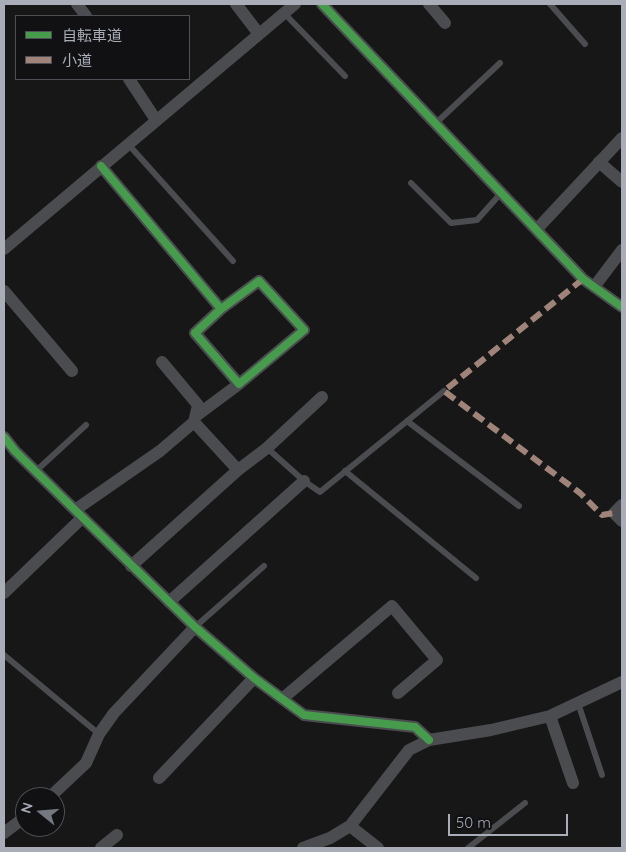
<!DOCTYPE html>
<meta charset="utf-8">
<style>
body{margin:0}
#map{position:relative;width:626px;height:852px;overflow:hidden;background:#171717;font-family:Quicksand,"Noto Sans JP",sans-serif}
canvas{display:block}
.frame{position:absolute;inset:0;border:5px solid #a8adb8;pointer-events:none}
.legend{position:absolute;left:15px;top:15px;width:175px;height:65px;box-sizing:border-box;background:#111113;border:1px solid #4d4f55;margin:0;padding:6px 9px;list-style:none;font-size:15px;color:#a8adb8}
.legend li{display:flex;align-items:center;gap:10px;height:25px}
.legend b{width:25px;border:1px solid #4d4f55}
.north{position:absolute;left:15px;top:787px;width:50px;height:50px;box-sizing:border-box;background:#111113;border:1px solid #4d4f55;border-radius:50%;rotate:287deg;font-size:14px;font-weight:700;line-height:20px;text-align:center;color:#a8adb8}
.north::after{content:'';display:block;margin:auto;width:18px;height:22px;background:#757880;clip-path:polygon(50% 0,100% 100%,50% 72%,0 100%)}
.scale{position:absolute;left:448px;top:814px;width:120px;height:22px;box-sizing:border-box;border:2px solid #a8adb8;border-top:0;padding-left:6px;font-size:15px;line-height:18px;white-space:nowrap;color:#a8adb8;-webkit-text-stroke:4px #111113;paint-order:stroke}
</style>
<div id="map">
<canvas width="626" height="852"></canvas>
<div class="frame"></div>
<ul class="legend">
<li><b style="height:6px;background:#469c4c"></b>自転車道</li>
<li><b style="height:6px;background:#a18479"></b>小道</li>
</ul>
<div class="north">N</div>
<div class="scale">50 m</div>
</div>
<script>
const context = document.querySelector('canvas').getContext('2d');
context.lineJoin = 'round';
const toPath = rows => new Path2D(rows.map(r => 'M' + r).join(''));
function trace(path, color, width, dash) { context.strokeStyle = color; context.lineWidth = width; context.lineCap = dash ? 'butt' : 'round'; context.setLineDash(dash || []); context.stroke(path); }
trace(toPath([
 [550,4,585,44],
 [284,13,345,76],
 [436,123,500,63],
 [128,144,233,261],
 [411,183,451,223,477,220,502,192],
 [407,421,519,506],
 [267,448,304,481,320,492,444,391],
 [36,471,86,425],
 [345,471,476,578],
 [195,627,264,566],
 [4,655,99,734],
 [578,703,602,775],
 [468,848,525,803]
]), '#4b4c50', 6);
trace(toPath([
 [77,4,86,16],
 [236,4,259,34],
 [322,4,583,279,622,307],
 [429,4,445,23],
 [129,79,156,120],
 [599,162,622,182],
 [101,166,221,309,259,281,304,330,239,384,195,333,221,309],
 [537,229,622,138],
 [4,249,295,4],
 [594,287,622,250],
 [4,291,72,371],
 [196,416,239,384],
 [4,437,15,451,75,510,195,627,254,678,304,715,415,727,429,740],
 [238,470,267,448,322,397],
 [622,505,614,513,622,521],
 [75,510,160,451,194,422],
 [131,566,238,470,194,422,198,405,162,362],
 [4,593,82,518],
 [169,602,304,481],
 [282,699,392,606,437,660,398,693],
 [550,716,573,783],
 [159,778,254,678],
 [50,797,86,763,99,734,114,713,195,627],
 [350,826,378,848],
 [4,833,25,817],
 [101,848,117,835],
 [303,848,330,838,350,826,409,750,429,740,491,730,550,716,622,682]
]), '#4b4c50', 12);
trace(toPath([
 [583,279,444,391,580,493,602,515,614,513]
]), '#a18479', 6, [12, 6]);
trace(toPath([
 [322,4,583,279,622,307],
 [101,166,221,309,259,281,304,330,239,384,195,333,221,309],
 [4,437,15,451,75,510,195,627,254,678,304,715,415,727,429,740]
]), '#469c4c', 8);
</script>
